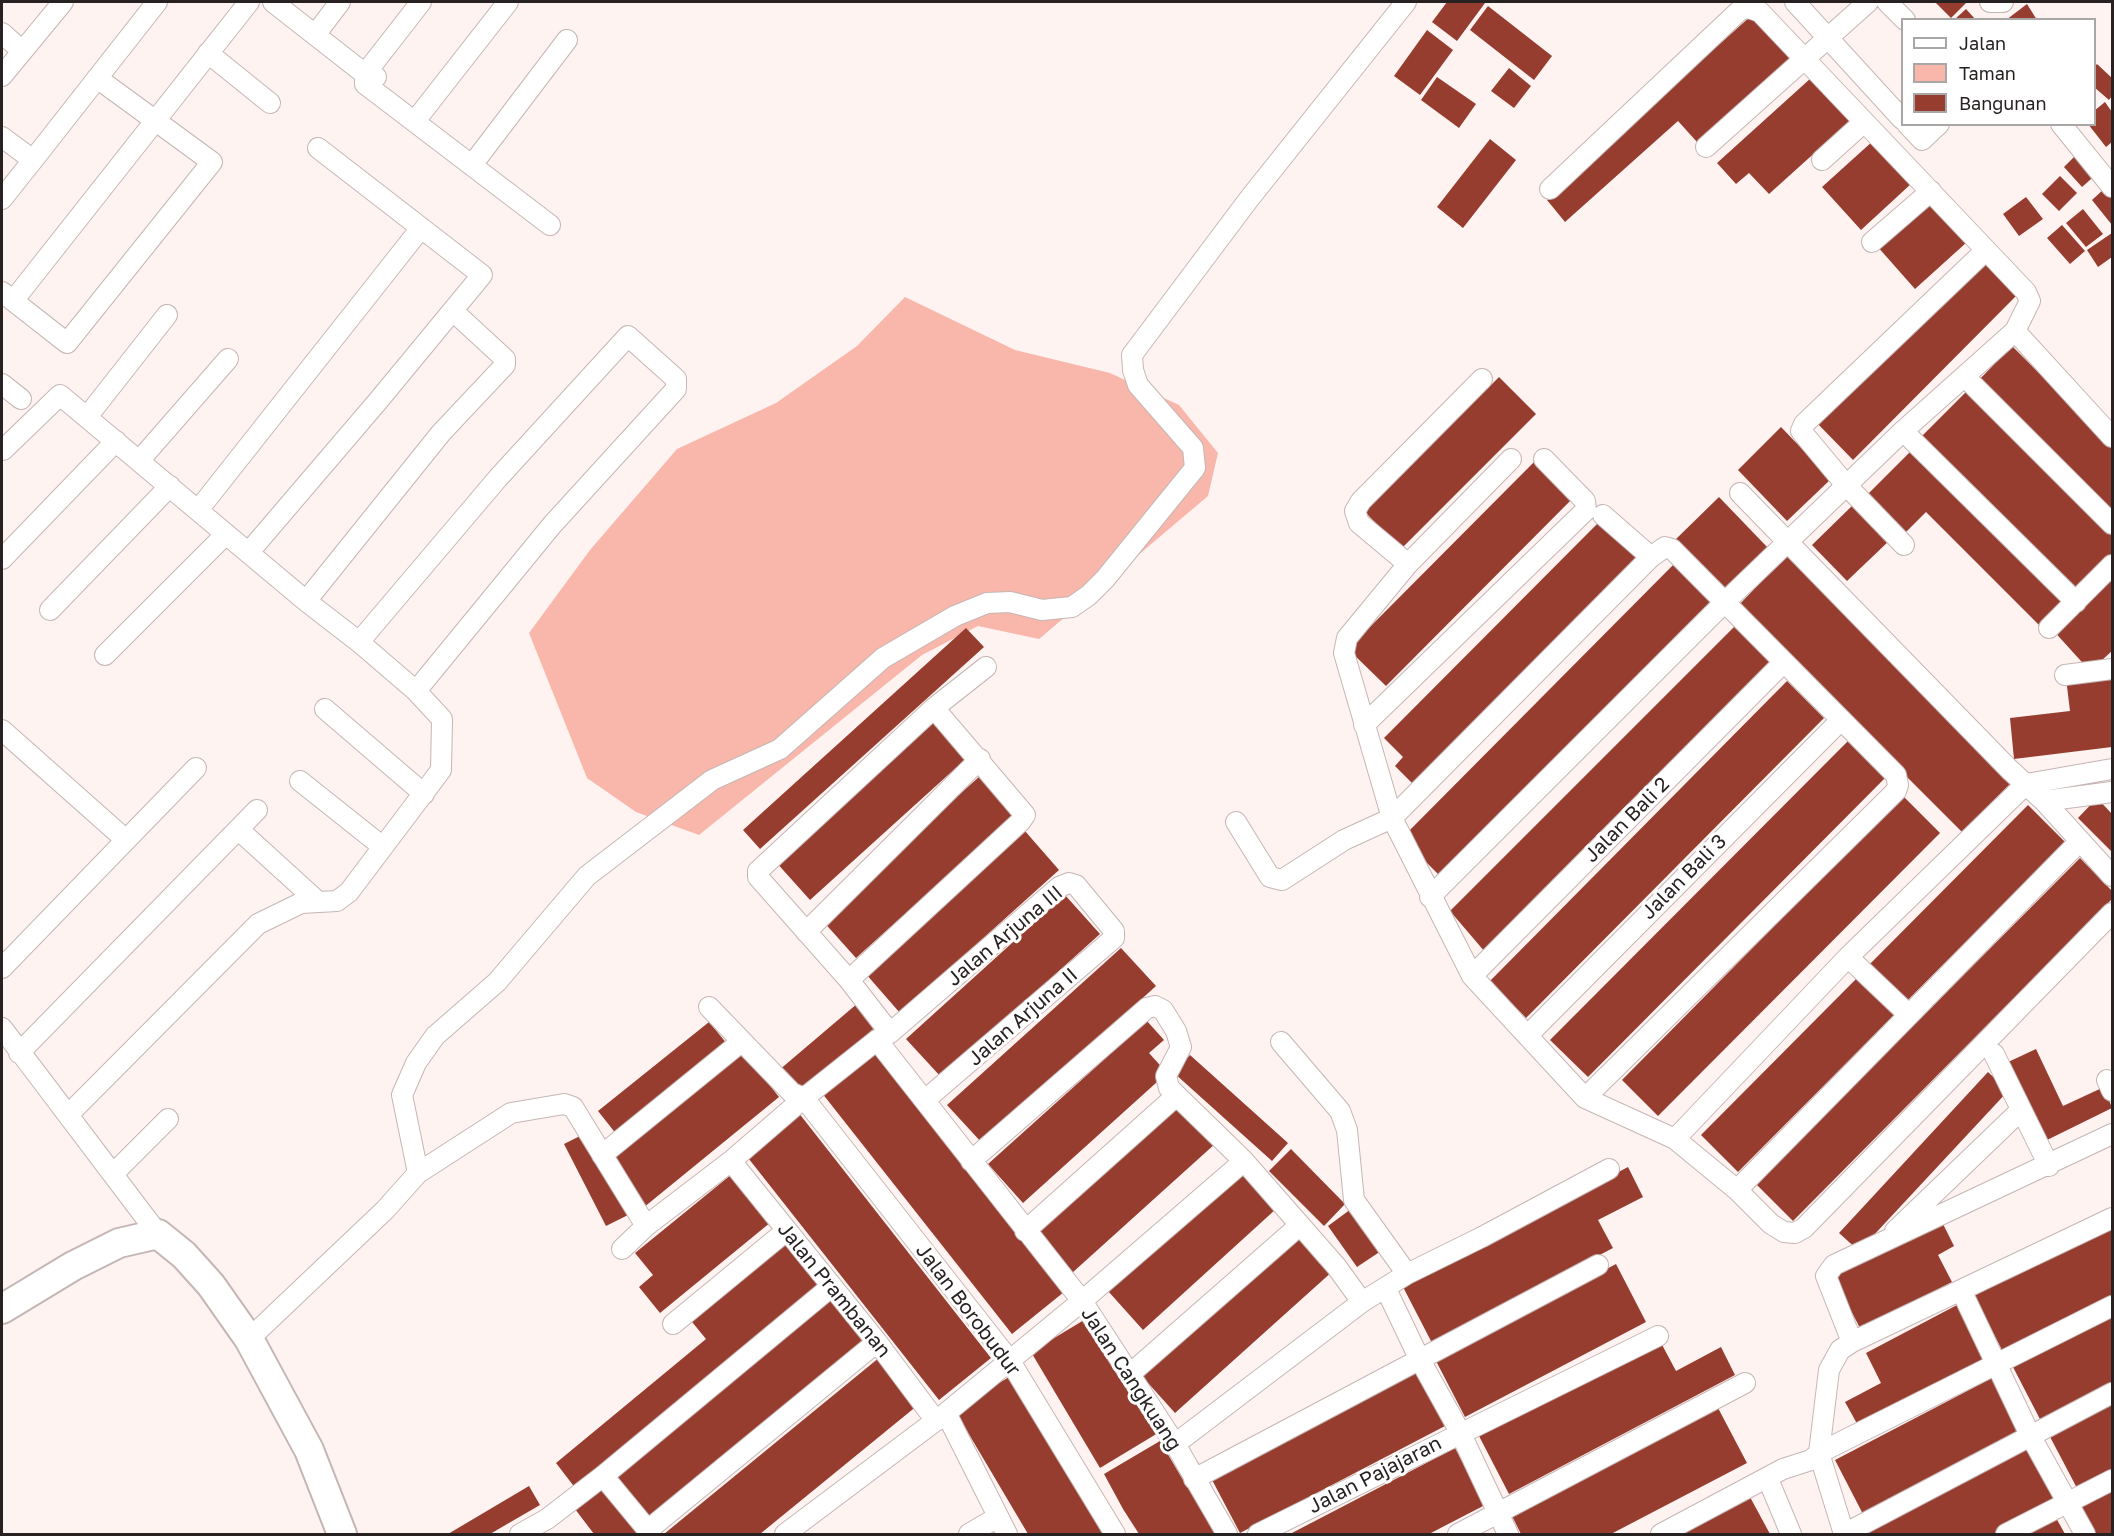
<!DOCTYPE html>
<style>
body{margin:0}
#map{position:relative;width:2114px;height:1536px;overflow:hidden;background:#fff3f1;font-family:"Golos Text",sans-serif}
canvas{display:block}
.frame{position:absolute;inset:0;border:3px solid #272221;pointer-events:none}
.legend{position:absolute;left:1901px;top:18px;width:195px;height:108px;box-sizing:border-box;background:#fff;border:2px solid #a9a7a6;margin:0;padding:8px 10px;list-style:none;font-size:18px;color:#272221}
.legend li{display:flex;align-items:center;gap:12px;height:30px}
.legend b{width:30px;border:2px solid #a9a7a6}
</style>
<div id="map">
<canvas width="2114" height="1536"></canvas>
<div class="frame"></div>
<ul class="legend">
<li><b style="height:8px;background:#fff"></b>Jalan</li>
<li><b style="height:16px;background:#f9b7ab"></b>Taman</li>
<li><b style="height:16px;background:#963d30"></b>Bangunan</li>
</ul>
</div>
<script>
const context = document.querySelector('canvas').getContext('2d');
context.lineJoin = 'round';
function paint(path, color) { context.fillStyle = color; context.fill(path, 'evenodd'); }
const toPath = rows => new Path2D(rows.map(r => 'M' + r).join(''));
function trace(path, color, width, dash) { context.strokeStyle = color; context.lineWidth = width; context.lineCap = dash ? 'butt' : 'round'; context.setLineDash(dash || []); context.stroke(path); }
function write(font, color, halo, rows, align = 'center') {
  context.font = font + ' "Golos Text",sans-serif'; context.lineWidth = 6; context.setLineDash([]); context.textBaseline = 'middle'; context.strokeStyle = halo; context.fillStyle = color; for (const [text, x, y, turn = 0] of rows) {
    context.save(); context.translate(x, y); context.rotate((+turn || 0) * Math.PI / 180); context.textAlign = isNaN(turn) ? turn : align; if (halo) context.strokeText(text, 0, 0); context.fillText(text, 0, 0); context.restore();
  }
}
paint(toPath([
 [905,297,1015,350,1110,373,1179,405,1218,453,1208,496,1039,639,978,626,922,655,699,835,636,812,587,778,529,633,590,550,677,449,776,403,857,346]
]), '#f9b7ab');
paint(toPath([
 [1447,2,1485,3,1457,41,1432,22],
 [1935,2,1967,2,1951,18],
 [2027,4,2037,20,2006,20],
 [1488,6,1552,56,1534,80,1470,30],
 [1966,9,1976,20,1954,20],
 [1753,14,1792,57,1697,142,1678,121,1565,222,1547,200],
 [1427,30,1453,50,1420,95,1394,76],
 [2097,64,2112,78,2112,96,2109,100,2094,87,2094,67],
 [1509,68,1531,86,1514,108,1491,91],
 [1437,77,1476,104,1459,128,1421,100],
 [1811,78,1850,121,1769,194,1749,173,1736,184,1717,163],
 [2105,102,2112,112,2112,142,2106,147,2088,124,2094,124,2094,111],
 [1490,139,1516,160,1463,228,1437,207],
 [1874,140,1912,183,1861,230,1822,187],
 [2080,151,2099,172,2082,187,2064,167],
 [2060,176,2077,193,2059,211,2042,194],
 [2104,189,2112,199,2112,225,2092,200],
 [2026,197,2043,219,2019,236,2003,214],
 [1928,199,1967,242,1915,289,1877,246],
 [2083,209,2103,234,2086,247,2066,223],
 [2062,225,2085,251,2070,264,2047,238],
 [2112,233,2112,257,2098,267,2087,250],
 [1980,258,2017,295,1853,460,1817,423],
 [2012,346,2112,446,2112,519,1976,383],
 [1499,377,1536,414,1401,549,1365,512],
 [1970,388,2112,530,2112,556,2074,595,1918,440],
 [1781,427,1831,479,1787,521,1738,470],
 [1915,447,2070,602,2043,629,1926,512,1901,537,1863,499],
 [1539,457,1577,494,1386,686,1348,649],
 [1719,497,1769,549,1725,591,1676,539],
 [1856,502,1891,539,1847,581,1812,545],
 [1602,519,1640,556,1413,784,1395,766,1403,757,1384,738],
 [1788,554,2014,780,1962,832,1737,607],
 [1677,561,1714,598,1439,875,1402,838],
 [2112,573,2112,651,2090,671,2051,628],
 [1735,626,1771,663,1485,952,1450,911],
 [966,628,984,647,760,849,743,830],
 [2112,672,2112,747,2014,759,2010,718,2070,711,2066,678],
 [1787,681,1824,718,1526,1018,1490,981],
 [934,718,969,756,810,900,775,861],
 [1848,741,1885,778,1588,1077,1550,1040],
 [980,776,1015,815,856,958,821,919],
 [1903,796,1940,833,1658,1116,1622,1080],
 [2097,798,2112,814,2112,852,2078,818],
 [2028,805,2065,842,1901,1007,1864,970],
 [1025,831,1059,870,900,1013,866,974],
 [2080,858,2112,891,2112,899,1793,1221,1756,1184],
 [1065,895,1100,934,941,1077,906,1039],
 [1121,948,1156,986,982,1143,947,1105],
 [1861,974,1898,1011,1738,1172,1701,1135],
 [858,1003,877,1026,797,1093,778,1071],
 [1147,1021,1164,1040,1149,1053,1167,1073,1023,1203,988,1164],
 [709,1022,728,1045,617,1135,598,1111],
 [871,1046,1064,1292,1012,1334,818,1088],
 [741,1049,779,1097,643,1208,606,1159],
 [2036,1049,2063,1106,2104,1087,2112,1108,2043,1142,2006,1063],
 [1190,1055,1288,1143,1272,1161,1174,1073],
 [1988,1072,2008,1091,1859,1251,1839,1233],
 [1181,1104,1216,1143,1072,1273,1037,1234],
 [798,1112,991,1358,939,1400,745,1154],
 [588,1132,630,1214,606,1226,564,1144],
 [1291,1149,1345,1204,1324,1226,1269,1171],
 [1628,1167,1643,1197,1598,1220,1613,1248,1432,1343,1402,1285],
 [1242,1170,1276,1209,1143,1330,1108,1291],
 [732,1174,771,1222,660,1313,639,1287,653,1275,635,1253],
 [1351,1209,1381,1251,1357,1267,1328,1226],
 [1939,1216,1954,1246,1938,1255,1952,1282,1861,1330,1831,1272],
 [2112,1224,2112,1297,2004,1354,1974,1296],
 [1299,1231,1334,1270,1175,1413,1140,1374],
 [785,1238,824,1285,576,1489,556,1463,706,1339,688,1317],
 [1616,1264,1646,1322,1465,1417,1435,1359],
 [829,1292,867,1339,651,1518,612,1470],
 [1957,1305,1986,1363,1860,1429,1845,1402,1881,1383,1866,1353],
 [2112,1315,2112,1388,2043,1425,2013,1367],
 [1089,1317,1158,1433,1100,1468,1031,1352],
 [1660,1341,1676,1371,1721,1347,1735,1375,1509,1494,1479,1436],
 [880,1357,918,1405,760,1534,664,1534],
 [1415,1369,1445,1426,1240,1533,1210,1476],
 [1011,1376,1104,1534,1028,1534,954,1409],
 [1994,1377,2024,1435,1865,1518,1835,1460],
 [2112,1399,2112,1472,2078,1490,2048,1433],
 [1717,1406,1747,1463,1611,1534,1521,1534,1511,1514],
 [1160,1441,1189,1490,1215,1534,1139,1534,1123,1509,1104,1474],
 [2032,1441,2062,1499,1994,1534,1864,1534,1862,1530],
 [1455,1448,1485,1505,1429,1534,1290,1534],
 [529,1486,540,1505,490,1534,448,1534],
 [603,1487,641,1534,594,1534,575,1509],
 [2112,1491,2112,1534,2096,1534,2082,1507],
 [1750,1497,1770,1534,1678,1534],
 [2055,1516,2065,1534,2020,1534]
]), '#963d30');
const street = toPath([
 [273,2,365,74,376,77],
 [421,2,365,74,365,84,550,225],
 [1795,2,1902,119],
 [1887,2,1905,20],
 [1990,2,2003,2],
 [2,33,22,51],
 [315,35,340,2],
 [208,53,270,103],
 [2,76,63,2],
 [415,121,508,2],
 [1907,124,1922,140,1939,124],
 [2061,124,2112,187],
 [2,137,33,160,157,2],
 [1706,147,1868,2],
 [1822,160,1864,122],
 [472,165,567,40],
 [2,199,33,160],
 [1872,242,1931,191],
 [2,292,67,343,212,162,97,78],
 [13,301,249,2],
 [2015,331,2112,437],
 [1965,377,2112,524],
 [2,384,21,399],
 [87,417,167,315],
 [1903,431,2076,602],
 [3,450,60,395,306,601,359,642,416,691,442,719,441,770,349,892,337,901,301,903,258,924,69,1114],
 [1511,459,1408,564,1347,638,1344,653,1392,818,1472,976,1585,1098,1675,1139,1737,1190,1771,1224,1784,1232,1795,1233,1804,1228,2112,913],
 [139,461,228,359],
 [1740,493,2010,770,2044,801,2112,876],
 [199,509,421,228],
 [1603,515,1651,557],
 [1904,545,1846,485,1801,431,1804,424,1985,251],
 [249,552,378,401,482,275,318,148],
 [2,559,116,441],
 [1408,564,1359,523,1355,511,1361,501,1482,379],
 [306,601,441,433,505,365,505,359,453,311],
 [50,610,170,486],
 [2049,628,2112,565],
 [359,642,498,478,628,336,676,379,676,389,552,525,416,691],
 [105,655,226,534],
 [2065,675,2112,669],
 [325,709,424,794],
 [1364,725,1586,510,1585,501,1544,459],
 [2,730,126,840],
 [300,781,383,847],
 [2044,801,2112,792],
 [1236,822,1270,877,1282,880,1344,840,1392,818,1651,557,1665,547,1672,549,1896,775,1898,785,1896,791,1585,1098],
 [239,830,317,901],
 [1430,897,1724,603,1903,431,2015,331,2030,301,2026,292,1760,12,1749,8,1740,10,1550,189],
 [806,932,980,759],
 [1848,957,1909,1015],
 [2,968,196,768],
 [1472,976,1783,663],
 [849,980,1020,822,1025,815,934,708],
 [709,1007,792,1093,804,1098,1010,1361,1115,1534],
 [2,1028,158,1234],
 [890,1033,849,980,758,877,758,871,934,708,986,667],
 [1528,1035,1841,720],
 [877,1040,1082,1301,1175,1444,1227,1534],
 [1281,1042,1340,1111,1347,1130,1354,1200,1407,1274],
 [19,1053,257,810],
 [1994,1054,2049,1166],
 [2107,1080,2112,1091],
 [1675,1139,1848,957,2026,784,2112,769],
 [602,1155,741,1042],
 [731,1161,877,1342,936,1421],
 [971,1161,1147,1008,1155,1006,1163,1010,1176,1031,1181,1047,1166,1076,1169,1088,1244,1161,1336,1266,1362,1302],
 [114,1173,168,1119],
 [418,1173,402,1095,416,1063,435,1036,497,982,587,876,712,780,780,749,883,658,955,616,987,603,1010,602,1042,610,1072,607,1089,595,1105,579,1195,468,1193,448,1138,385,1133,370,1132,355,1249,199,1406,2],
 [1737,1190,2079,842],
 [1025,1231,1176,1096],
 [1895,1231,2021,1110],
 [622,1249,646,1226,731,1161,804,1098,877,1040,890,1033,1059,887,1069,883,1076,885,1114,931,1114,938,925,1100],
 [1386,1289,1419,1358,1460,1432,1508,1534],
 [1961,1290,2030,1435,2085,1534],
 [673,1324,786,1231],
 [249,1339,385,1210,418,1173,511,1113,564,1104,573,1107,646,1226],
 [1852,1342,1826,1276,1834,1265,2112,1134],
 [1130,1374,1300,1225],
 [946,1413,1007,1534],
 [1175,1444,1362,1302,1407,1274,1482,1237,1609,1169],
 [603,1476,651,1534],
 [1194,1479,1598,1265],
 [1768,1479,1791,1534],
 [648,1530,877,1342],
 [520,1534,547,1519,603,1476,832,1286],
 [785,1534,946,1413,1082,1301,1244,1161],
 [969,1534,998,1517],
 [1258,1534,1658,1336],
 [1458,1534,1745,1383],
 [1661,1534,1783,1469,1811,1460,1819,1453,2112,1306],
 [1844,1534,1819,1453,1829,1370,1840,1350,1852,1342,2112,1218],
 [1844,1534,2112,1393],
 [2006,1534,2112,1480]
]);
const secondary = toPath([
 [2,1309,73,1266,119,1243,158,1234,184,1255,211,1285,249,1339,309,1450,342,1534]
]);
trace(street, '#c4b6b4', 22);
trace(secondary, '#c4b6b4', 32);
trace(street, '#fff', 20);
trace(secondary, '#fff', 28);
write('20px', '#272221', '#fff', [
 ["Jalan Bali 2",1627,820,-45],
 ["Jalan Bali 3",1684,877,-45],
 ["Jalan Arjuna III",1005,936,-40],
 ["Jalan Arjuna II",1023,1017,-41],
 ["Jalan Prambanan",834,1290,51],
 ["Jalan Borobudur",968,1310,53],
 ["Jalan Cangkuang",1131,1379,57],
 ["Jalan Pajajaran",1375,1475,-27]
]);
</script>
